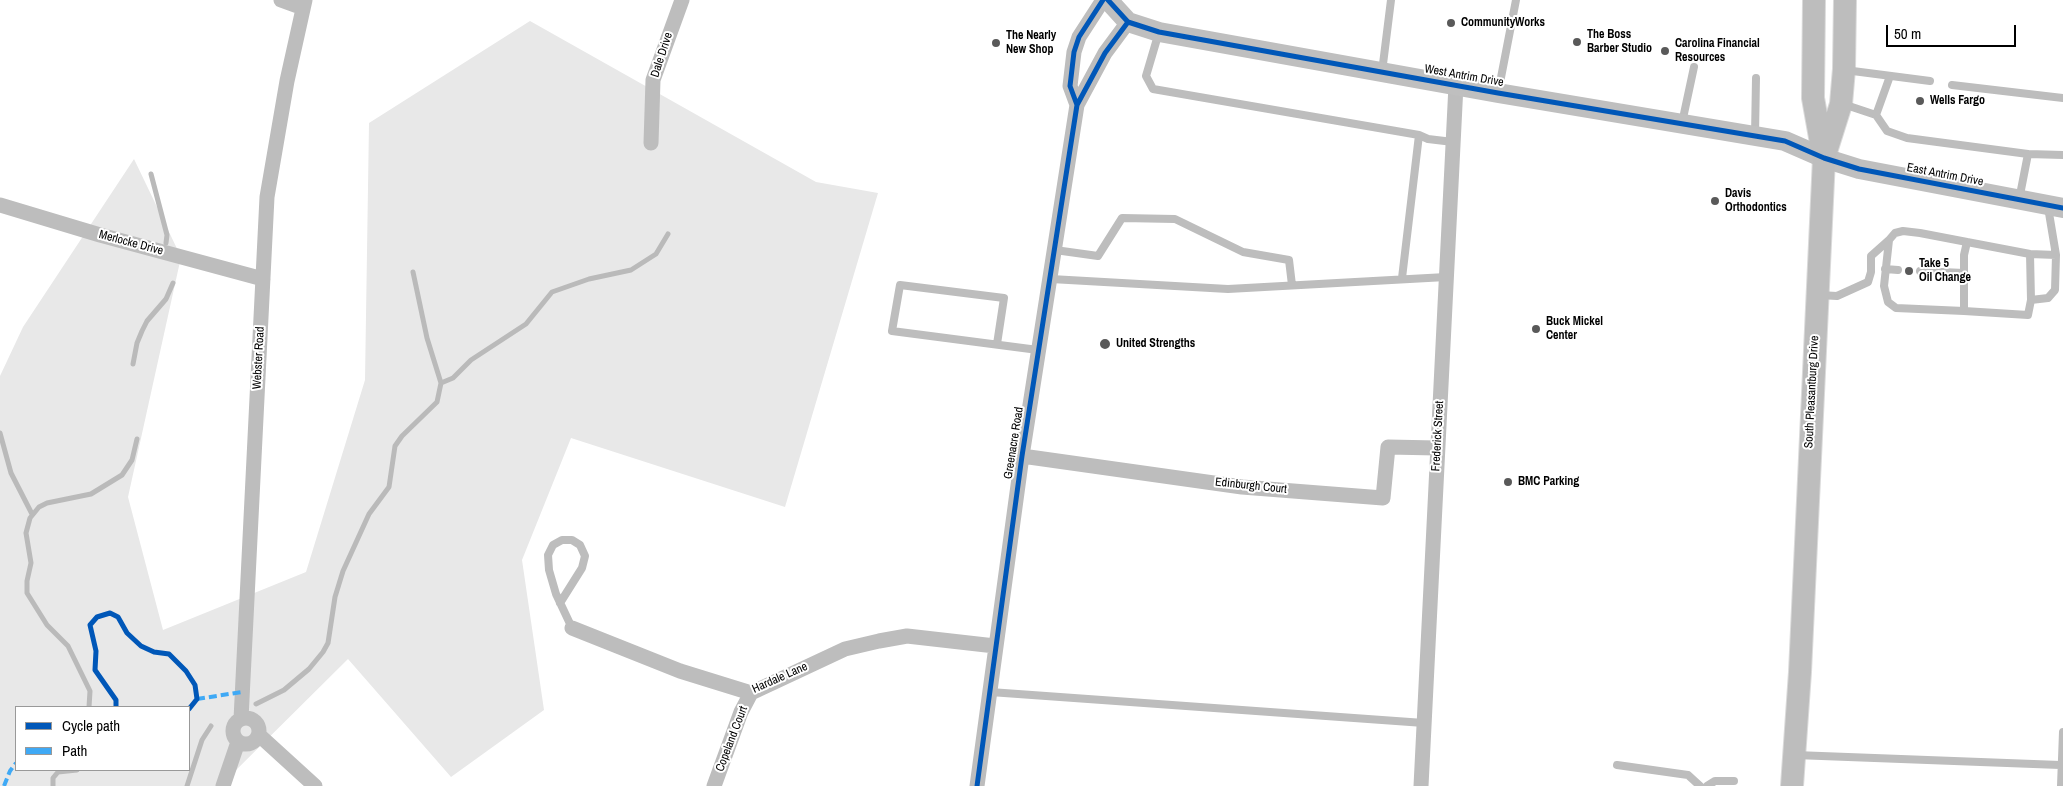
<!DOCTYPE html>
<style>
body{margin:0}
#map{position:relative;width:2063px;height:786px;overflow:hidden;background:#fff;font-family:"Archivo Narrow",sans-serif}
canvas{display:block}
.legend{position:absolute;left:15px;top:706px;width:175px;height:65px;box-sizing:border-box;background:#fff;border:1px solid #999;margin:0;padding:6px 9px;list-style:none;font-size:15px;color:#000}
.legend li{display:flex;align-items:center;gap:10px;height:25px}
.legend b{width:25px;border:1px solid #999}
.scale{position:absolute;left:1886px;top:25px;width:130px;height:22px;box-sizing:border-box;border:2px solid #000;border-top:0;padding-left:6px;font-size:15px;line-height:18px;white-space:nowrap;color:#000;-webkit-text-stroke:4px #fff;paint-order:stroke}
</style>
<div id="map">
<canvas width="2063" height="786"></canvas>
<ul class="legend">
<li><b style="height:6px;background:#0057b8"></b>Cycle path</li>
<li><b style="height:6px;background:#3fa9f5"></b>Path</li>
</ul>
<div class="scale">50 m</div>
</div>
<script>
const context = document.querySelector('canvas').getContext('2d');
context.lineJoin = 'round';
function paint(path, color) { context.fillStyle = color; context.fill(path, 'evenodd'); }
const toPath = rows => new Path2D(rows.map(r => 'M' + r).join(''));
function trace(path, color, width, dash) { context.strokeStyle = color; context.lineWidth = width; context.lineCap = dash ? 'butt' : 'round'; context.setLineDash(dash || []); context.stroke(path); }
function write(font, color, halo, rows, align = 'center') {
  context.font = font + ' "Archivo Narrow",sans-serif'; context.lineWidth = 4; context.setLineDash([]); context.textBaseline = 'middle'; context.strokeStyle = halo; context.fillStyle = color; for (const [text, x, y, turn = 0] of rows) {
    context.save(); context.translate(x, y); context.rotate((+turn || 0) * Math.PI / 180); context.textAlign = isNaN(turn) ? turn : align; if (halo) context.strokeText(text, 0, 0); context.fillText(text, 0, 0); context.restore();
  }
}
paint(toPath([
 [530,21,816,182,878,193,785,507,571,438,522,560,544,710,451,777,348,659,220,786,0,786,0,376,23,327,134,159,181,257,128,497,163,630,306,572,365,380,369,123],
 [16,707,189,707,189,770,16,770]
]), '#e8e8e8');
trace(toPath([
 [151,174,167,235,166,243],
 [133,364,137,343,142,331,147,321,166,299,173,283],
 [441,383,453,378,471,360,526,324,552,292,589,279,631,270,656,254,668,234],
 [0,433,11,473,32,514],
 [256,704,284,690,309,669,323,652,328,643,335,597,343,571,369,514,389,487,395,446,402,436,437,402,441,383,427,338,413,272],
 [89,707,90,691,68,646,47,625,27,593,27,581,31,563,26,533,30,518,39,507,47,503,91,494,122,475,132,460,137,439],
 [53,786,53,778,58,772,77,770],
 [187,786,202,740,211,726]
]), '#bababa', 5);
const primary = toPath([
 [1814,0,1813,98,1823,154],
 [1792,786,1800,672,1824,158,1841,104,1844,69,1845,0]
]);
trace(primary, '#dbdbdb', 24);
trace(toPath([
 [1159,32,1146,76,1153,89,1419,135,1428,139,1453,142],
 [1845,70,1930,81],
 [1382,72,1391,0],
 [1952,85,2063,98],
 [1498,93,1516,0],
 [1843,104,1876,115,1887,131,1907,138,2028,154,2063,155],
 [1876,115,1890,76],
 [1682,123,1694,67],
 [1755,136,1756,78],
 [2019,200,2028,154],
 [1055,250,1098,256,1122,218,1175,219,1243,252,1289,260,1292,285],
 [2030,254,2031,300,2028,315,1964,311,1964,255,1967,242,2030,254,2056,255,2048,207],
 [1885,269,1898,270],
 [1920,271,1964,273],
 [1402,278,1419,135],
 [1051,279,1228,289,1446,277],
 [1819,295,1837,296,1868,282,1871,272,1871,256,1889,240],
 [2031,300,2048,298,2055,290,2056,255],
 [1964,311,1896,308,1888,302,1884,286,1889,240,1895,233,1903,231,1920,233,1967,242],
 [997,344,1004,298,900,285,892,331,1038,350],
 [560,603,582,568,585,556,580,545,572,540,562,540,553,545,548,555,549,570,556,594,572,628],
 [990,692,1424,723],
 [1795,755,2060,765],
 [1617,765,1688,775,1700,786],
 [1707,786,1715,781,1734,781],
 [2061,786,2063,732]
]), '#bdbdbd', 8);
trace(toPath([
 [281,0,303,8],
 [1077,105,1070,86,1074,52,1079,37,1103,0],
 [651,143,653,80,682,0],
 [0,205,100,235,263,279],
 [1022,456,1242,487,1383,498,1388,447,1437,448],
 [572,628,680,671,751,693,845,649,879,641,907,636,995,646],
 '233 731a13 13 0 1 1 26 0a13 13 0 1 1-26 0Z',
 [241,719,267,197,287,81,305,0],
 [259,735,315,786],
 [223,786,238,742],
 [714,786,741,712,751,693],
 [977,786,1022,456,1077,105,1105,53,1128,22],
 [1421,786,1456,85]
]), '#bdbdbd', 15);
trace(toPath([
 [1108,0,1128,22,1159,32,1498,93,1785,141,1824,158,1859,169,2063,208]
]), '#bfbfbf', 20);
trace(primary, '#bdbdbd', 22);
trace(toPath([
 [197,699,242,692],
 [4,786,10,771,16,763]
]), '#3fa9f5', 4, [8, 4]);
trace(toPath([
 [1108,0,1128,22,1159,32,1498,93,1785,141,1824,158,1859,169,2063,208],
 [1077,105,1070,86,1074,52,1079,37,1103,0],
 [116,707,116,700,95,670,96,651,90,625,97,617,110,613,118,617,127,633,141,646,154,652,169,654,186,671,195,685,197,699,189,709],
 [977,786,1022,456,1077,105,1105,53,1128,22]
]), '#0057b8', 5);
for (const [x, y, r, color] of [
 [1451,23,5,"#595959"],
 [1577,42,5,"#595959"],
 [996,43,5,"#595959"],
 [1665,51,5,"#595959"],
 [1920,101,5,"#595959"],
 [1715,201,5,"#595959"],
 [1909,271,5,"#595959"],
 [1536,329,5,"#595959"],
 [1105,344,6,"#595959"],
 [1508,482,5,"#595959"]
]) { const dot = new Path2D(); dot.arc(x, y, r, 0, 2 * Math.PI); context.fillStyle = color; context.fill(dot); trace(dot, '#fff', 2); }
write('bold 12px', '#000', '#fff', [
 ["CommunityWorks",1461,23],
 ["The Boss",1587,35],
 ["Barber Studio",1587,49],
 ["The Nearly",1006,36],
 ["New Shop",1006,50],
 ["Carolina Financial",1675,44],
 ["Resources",1675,58],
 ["Wells Fargo",1930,101],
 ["Davis",1725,194],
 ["Orthodontics",1725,208],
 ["Take 5",1919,264],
 ["Oil Change",1919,278],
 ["Buck Mickel",1546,322],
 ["Center",1546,336],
 ["United Strengths",1116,344],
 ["BMC Parking",1518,482]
], 'left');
write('12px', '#000', '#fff', [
 ["Dale Drive",662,55,-72],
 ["West Antrim Drive",1464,76,10],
 ["East Antrim Drive",1945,175,11],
 ["Merlocke Drive",131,243,15],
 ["Webster Road",259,358,-87],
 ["South Pleasantburg Drive",1812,392,-87],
 ["Frederick Street",1438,436,-87],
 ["Greenacre Road",1014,443,-81],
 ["Edinburgh Court",1251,486,6],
 ["Hardale Lane",780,678,-24],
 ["Copeland Court",732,739,-69]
]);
</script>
